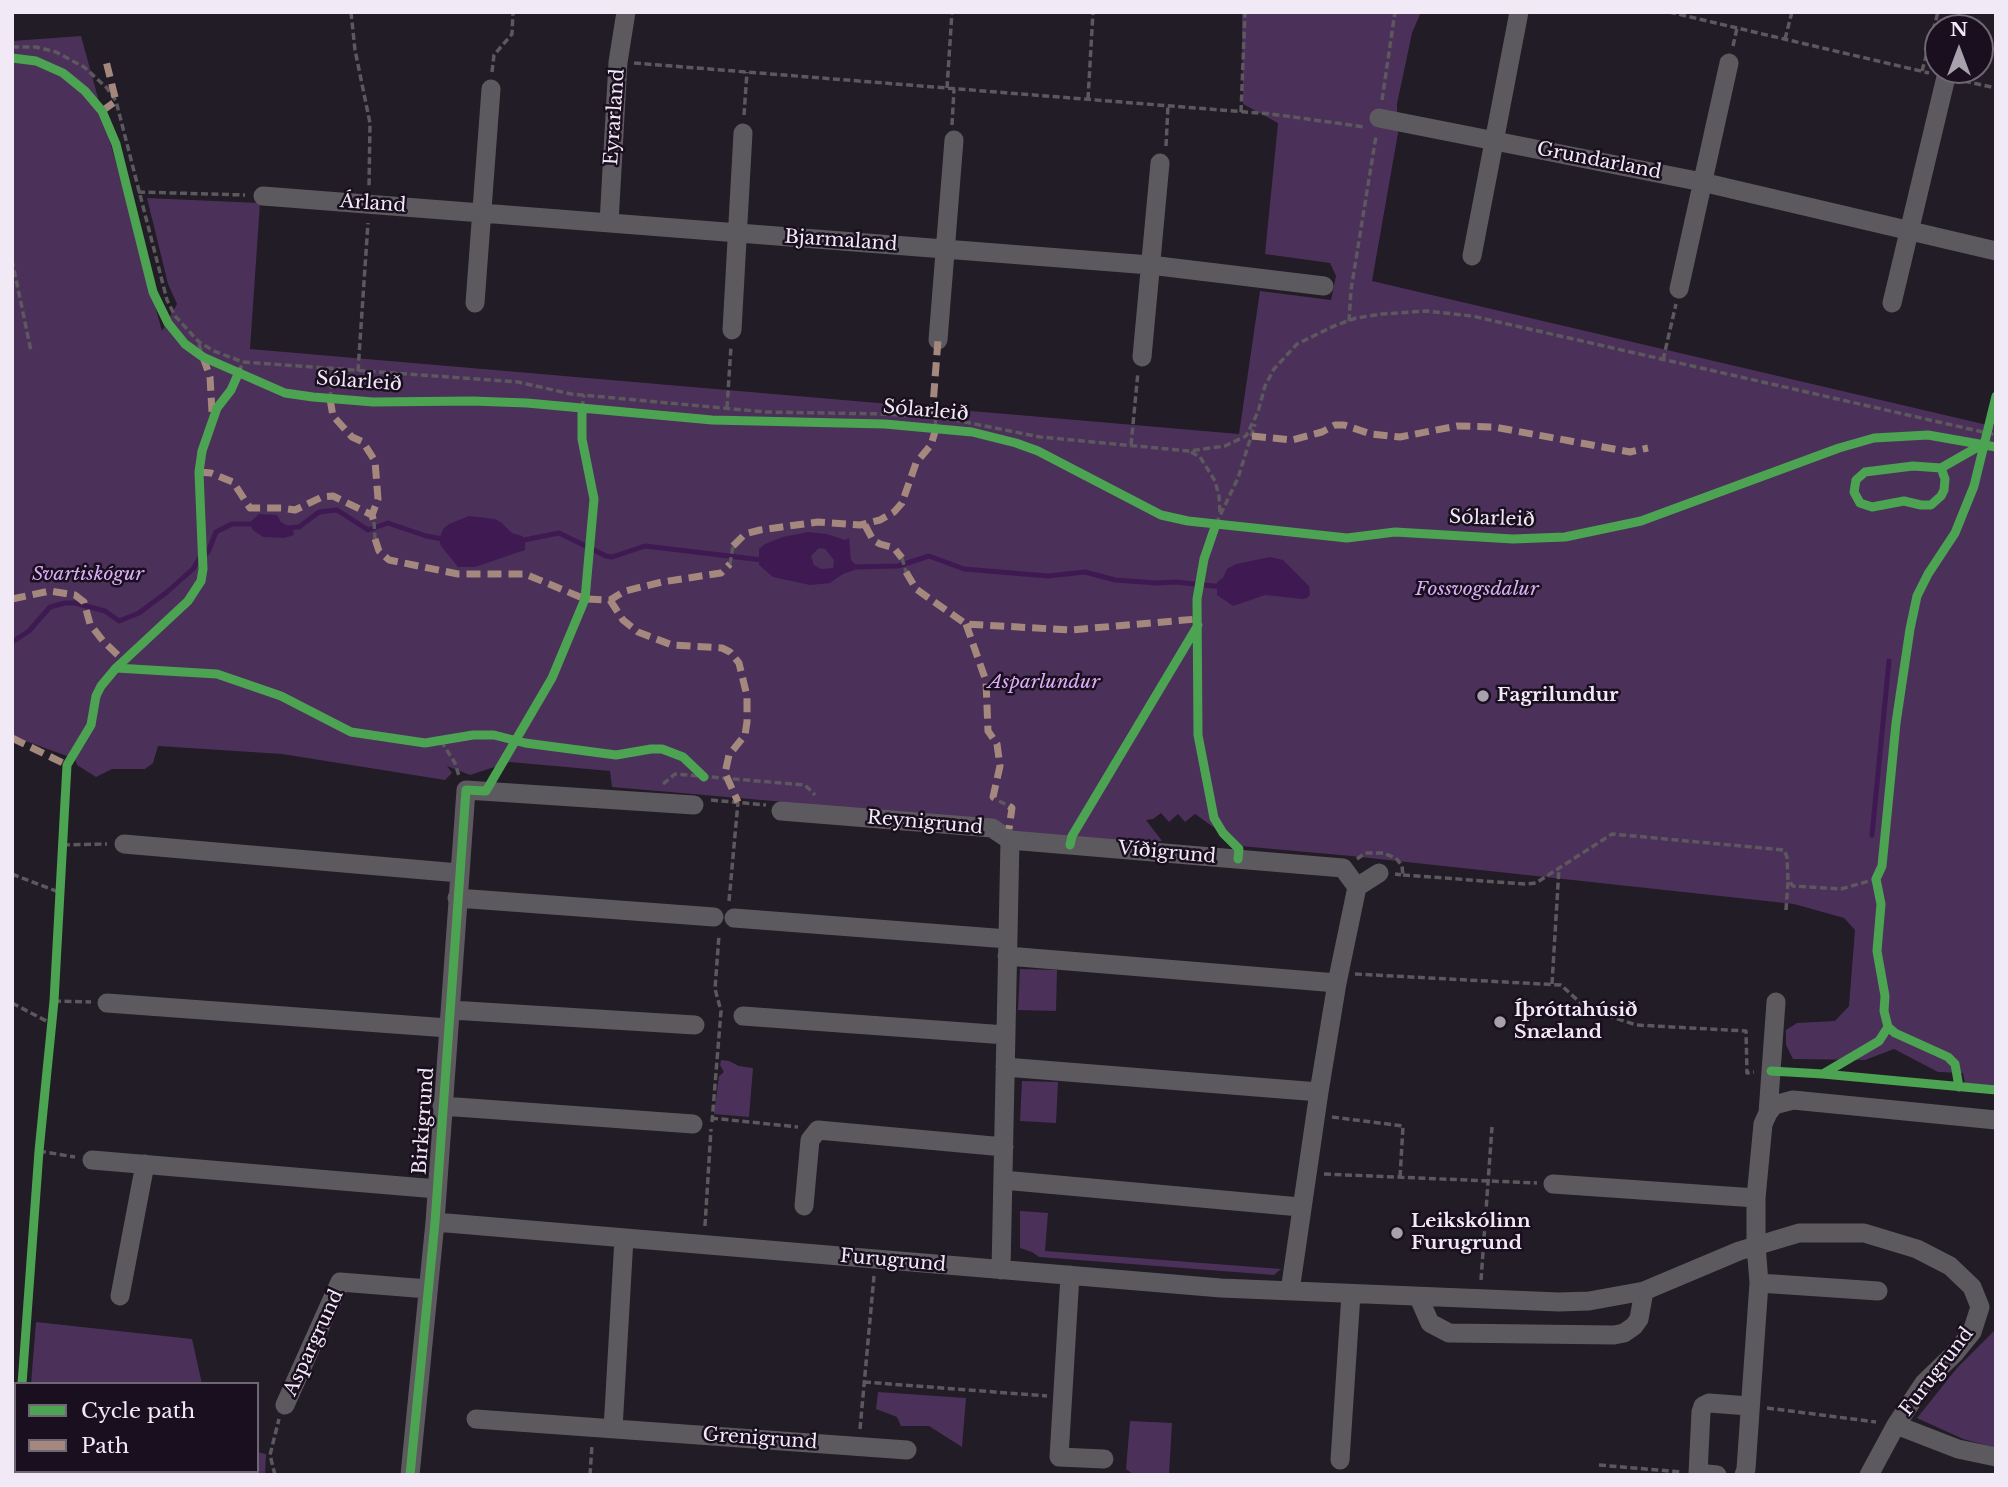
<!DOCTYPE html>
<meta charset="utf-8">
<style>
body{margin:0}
#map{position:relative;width:2008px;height:1487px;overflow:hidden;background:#211c25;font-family:"Libre Baskerville",serif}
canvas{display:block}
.frame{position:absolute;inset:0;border:14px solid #f1eaf6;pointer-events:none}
.legend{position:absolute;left:14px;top:1382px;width:245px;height:91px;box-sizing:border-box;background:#190f1f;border:2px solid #6f6775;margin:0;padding:9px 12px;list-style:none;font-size:21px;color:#f1eaf6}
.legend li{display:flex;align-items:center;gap:14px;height:35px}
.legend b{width:35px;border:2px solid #6f6775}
.north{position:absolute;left:1924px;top:14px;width:70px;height:70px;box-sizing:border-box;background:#190f1f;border:2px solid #6f6775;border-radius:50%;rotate:0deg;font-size:19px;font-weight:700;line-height:28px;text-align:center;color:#f1eaf6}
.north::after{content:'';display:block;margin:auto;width:24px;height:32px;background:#a8a2ad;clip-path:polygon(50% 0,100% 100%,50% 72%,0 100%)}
</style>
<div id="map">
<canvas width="2008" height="1487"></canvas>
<div class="frame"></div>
<ul class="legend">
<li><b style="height:9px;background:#4ca352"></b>Cycle path</li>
<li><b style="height:9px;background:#a5887d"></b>Path</li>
</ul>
<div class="north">N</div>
</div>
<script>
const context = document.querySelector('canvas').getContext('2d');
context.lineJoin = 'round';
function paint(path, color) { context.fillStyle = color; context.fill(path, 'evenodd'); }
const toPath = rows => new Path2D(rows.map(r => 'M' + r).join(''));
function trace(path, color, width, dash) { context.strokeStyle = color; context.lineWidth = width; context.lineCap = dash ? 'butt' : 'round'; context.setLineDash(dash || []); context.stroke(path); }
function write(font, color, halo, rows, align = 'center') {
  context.font = font + ' "Libre Baskerville",serif'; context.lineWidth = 5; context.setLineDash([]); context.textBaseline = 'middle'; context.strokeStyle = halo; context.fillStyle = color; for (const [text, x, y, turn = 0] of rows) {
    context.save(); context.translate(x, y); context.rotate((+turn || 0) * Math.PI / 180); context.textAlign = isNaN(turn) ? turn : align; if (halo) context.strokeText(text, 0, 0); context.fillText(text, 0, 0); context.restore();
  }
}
paint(toPath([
 [1242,12,1421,12,1412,33,1397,104,1398,133,1372,281,1996,427,1996,1087,1965,1084,1963,1073,1938,1072,1894,1049,1865,1060,1793,1059,1786,1045,1786,1030,1797,1023,1835,1021,1849,1006,1855,930,1844,918,1794,904,1351,856,1240,846,1195,814,1185,822,1178,814,1169,822,1161,813,1153,819,1146,820,1162,841,1070,845,796,803,612,787,610,771,510,762,470,775,447,766,452,773,445,780,282,754,158,746,153,763,145,769,112,769,96,777,77,765,75,759,12,736,12,41,81,36,162,331,177,304,168,284,147,198,260,203,250,349,1239,434,1260,291,1331,300,1336,276,1330,263,1265,254,1278,123,1243,104],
 [1020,969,1057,970,1056,1011,1018,1010],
 [721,1060,729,1061,739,1066,753,1068,749,1117,714,1114,719,1076,724,1072,720,1065],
 [1022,1081,1058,1082,1056,1123,1020,1121],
 [1020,1211,1048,1213,1045,1251,1281,1269,1274,1275,1039,1257,1032,1252,1020,1248],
 [36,1322,192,1339,202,1384,31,1384],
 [1996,1329,1996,1448,1963,1439,1917,1418,1957,1368],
 [878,1392,966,1398,962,1447,929,1426,901,1426,897,1417,876,1409],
 [1130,1421,1172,1423,1169,1475,1134,1475,1126,1469],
 [257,1452,266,1454,265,1475,140,1475,119,1471,257,1471]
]), '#4b305a');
paint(toPath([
 [259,514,277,515,281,522,293,529,294,535,284,538,263,537,253,530,249,523],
 [469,516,495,519,502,523,512,533,522,536,525,541,525,550,475,567,458,567,441,546,439,539,443,529,449,524],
 [808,532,827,534,845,540,849,538,851,560,857,566,855,570,843,574,830,583,810,585,773,577,759,565,759,549,765,544,783,537],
 [819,548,825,549,834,560,833,568,821,569,814,565,811,556],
 [1270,557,1283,560,1309,586,1310,595,1307,598,1303,599,1265,595,1233,606,1217,595,1217,582,1223,578,1227,569,1236,564]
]), '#3f1a52');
trace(toPath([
 [287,528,299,527,319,512,337,510,368,530,388,523,426,536,443,539],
 [519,541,559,533,606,556,612,557,645,546,762,560],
 [851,567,898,566,929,556,964,569,1048,576,1085,572,1115,580,1157,583,1176,582,1223,587],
 [12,642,29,631,50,607,65,603,75,603,105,611,119,621,139,613,167,592,193,569,199,559,208,552,216,532,232,524,256,524],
 [1872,835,1889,661]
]), '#3f1a52', 5);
trace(toPath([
 [351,12,355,50,370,123,369,188],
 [1669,12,1929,73],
 [1785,39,1792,12],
 [1733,46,1737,28],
 [12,47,36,47,56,52,84,67,107,88,116,101,167,300,175,316,199,342,214,351,243,362,518,382,571,394,766,412,885,414,950,419,1040,437,1189,451,1225,446,1246,436,1258,412,1265,386,1274,369,1297,344,1334,326,1356,318,1382,314,1427,311,1472,316,1996,435],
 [634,63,1271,114,1365,127],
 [1922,71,1938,12],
 [492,72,494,55,512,34,513,12],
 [1964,81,1996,88],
 [947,88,952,12],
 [1088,99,1093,12],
 [1382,100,1395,12],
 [1241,112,1245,12],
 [744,115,747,72],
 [952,125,954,89],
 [1166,146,1168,106],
 [138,192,245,195],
 [12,260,31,351],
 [1349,321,1351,290,1376,136],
 [199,344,203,357],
 [1663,360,1676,304],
 [358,371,368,223],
 [239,372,243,362],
 [330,399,333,369],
 [582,408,584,395],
 [727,408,731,346],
 [935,418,936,428],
 [1131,445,1138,372],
 [1191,452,1200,457,1215,481,1219,496,1220,515],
 [374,522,375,539],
 [1216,524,1238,478,1255,424],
 [902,558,906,572],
 [730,564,733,546],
 [116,668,217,674,281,696,351,732,425,743,473,735,494,735,525,743,616,755,651,749,662,749,683,757,704,777],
 [441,741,455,763,459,776],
 [663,784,675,774,805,785,815,795],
 [711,800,766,805],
 [999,801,1009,806],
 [63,845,107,844],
 [1357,859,1365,853,1383,853,1396,858,1402,866,1403,875,1395,874],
 [12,874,61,893],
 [1403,875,1525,884,1536,883,1612,834,1784,850,1787,857,1788,880,1793,886,1841,889,1876,879],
 [729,901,738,802],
 [1786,910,1788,882],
 [1355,974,1561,985,1586,1008,1636,1025,1746,1031,1747,1073,1754,1072],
 [1552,984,1559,868],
 [54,1001,91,1002],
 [12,1003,52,1024],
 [1332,1117,1403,1126,1400,1178],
 [711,1118,798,1127],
 [712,1122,721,1011,715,989,719,935],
 [39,1151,75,1157],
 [1324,1174,1537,1183],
 [705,1226,711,1129],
 [1481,1280,1492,1127],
 [864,1382,1047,1396],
 [1767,1408,1876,1422],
 [860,1429,874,1276],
 [1599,1465,1681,1472],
 [275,1475,270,1455,279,1419],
 [590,1475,592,1445]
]), '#5c585d', 3.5, [7, 3.5]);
trace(toPath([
 [1379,118,1702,182,1996,251],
 [263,196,1150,265,1324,286],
 [609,223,618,62,626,12],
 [1472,256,1519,12],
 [1679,289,1729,63],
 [475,303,491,89],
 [1892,303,1946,77],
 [732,330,743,133],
 [938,340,954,140],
 [1142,357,1160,163],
 [781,811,992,828,1010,840,1343,868,1357,887],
 [124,844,459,873],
 [457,898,714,917],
 [734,918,1008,939],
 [1007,956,1337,983],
 [107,1003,448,1028],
 [451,1010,695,1025],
 [743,1016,1006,1035],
 [1005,1067,1319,1092,1290,1291],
 [1319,1092,1337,983,1357,887,1379,873],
 [442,1106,693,1124],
 [1768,1113,1776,1002],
 [92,1160,437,1189],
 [1003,1180,1300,1207],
 [1553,1184,1756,1198],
 [804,1206,810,1140,818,1130,1004,1147],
 [435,1222,1221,1288,1559,1302,1589,1301,1644,1291,1739,1251,1799,1233,1864,1233,1917,1249,1950,1266,1972,1287,1980,1307,1972,1332,1954,1354,1924,1383,1896,1425,1869,1475],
 [1001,1270,1010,840],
 [1070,1275,1059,1457,1104,1459],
 [1759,1283,1878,1291],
 [120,1296,145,1164],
 [1419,1298,1430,1323,1449,1333,1614,1335,1624,1333,1634,1326,1639,1319,1644,1291],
 [285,1405,340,1282,428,1289],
 [476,1419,907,1450],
 [1896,1425,1958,1449,1996,1457],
 [613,1429,624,1238],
 [1340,1460,1351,1294],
 [410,1475,435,1222,466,790,694,805],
 [1717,1475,1698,1473,1701,1412,1703,1406,1709,1403,1749,1406],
 [1744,1475,1746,1469,1759,1283,1756,1245,1756,1198,1763,1124,1768,1113,1774,1105,1793,1100,1996,1120]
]), '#5c5a5e', 19);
trace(toPath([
 [12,1459,16,1460],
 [62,1471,76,1475]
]), '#5e5b61', 24);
trace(toPath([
 [102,111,116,101,105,57],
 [203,357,210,377,212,412],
 [330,399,333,416,352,437,363,442,375,461,378,499,372,515,374,522],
 [935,418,933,405,938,340],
 [1252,436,1292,440,1322,432,1335,425,1344,425,1371,434,1400,437,1457,426,1494,427,1630,452,1648,448],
 [199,472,211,473,233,482,250,508,282,508,295,510,322,497,333,496,372,515],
 [865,525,873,540,880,544,894,548,902,558],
 [375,539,379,551,389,560,458,574,525,574,585,599,610,600,625,591,662,582,721,573,730,564],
 [733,546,745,534,760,530,818,522,860,525,880,520,894,512,902,503,916,463,931,445,936,428],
 [906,572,916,589,966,624,1070,630,1197,619],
 [12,599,50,591,75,595,84,602,90,624,103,641,124,661],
 [610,600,623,620,638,632,672,645,722,648,730,652,739,663,747,696,747,722,745,735,729,755,725,773,738,802],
 [966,624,986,681,988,731,997,744,1000,766,993,797,999,801],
 [12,738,67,765],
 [1009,806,1012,808,1009,829],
 [16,1428,16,1433],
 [166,1471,182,1475]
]), '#a5887d', 7, [14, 7]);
trace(toPath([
 [12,58,36,61,63,73,85,91,102,111,116,144,153,292,168,323,185,344,203,357,285,393,313,397,373,402,472,401,527,403,712,420,885,424,972,432,1016,443,1038,451,1161,515,1188,521,1347,538,1395,532,1513,539,1565,537,1641,521,1839,448,1874,438,1928,435,1996,447],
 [1941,468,1913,466,1865,472,1856,480,1854,492,1860,503,1872,507,1904,501,1921,505,1931,505,1941,496,1944,490,1945,479,1941,468,1983,444],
 [1216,524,1204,559,1197,599,1198,735,1214,818,1223,833,1239,849,1238,859],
 [116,668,217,674,281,696,351,732,425,743,473,735,494,735,525,743,616,755,651,749,662,749,683,757,704,777],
 [1070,845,1072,836,1198,625],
 [1888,1027,1895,1033,1948,1057,1955,1064,1959,1087],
 [1771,1071,1823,1074,1879,1041,1888,1027,1884,1011,1885,996,1877,951,1881,904,1876,879,1882,866,1896,723,1910,629,1917,596,1928,574,1955,533,1974,486,1996,396],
 [1823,1074,1996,1090],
 [22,1384,39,1151,54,1001,67,765,91,725,96,696,101,686,116,668,188,601,201,581,203,569,199,472,202,451,217,408,231,390,239,372],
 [410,1475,435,1222,466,790,486,791,552,678,585,599,594,499,582,439,582,408]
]), '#4ca352', 9);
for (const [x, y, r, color] of [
 [1483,696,7,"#a8a2ad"],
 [1500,1022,7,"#a8a2ad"],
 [1397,1233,7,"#a8a2ad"]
]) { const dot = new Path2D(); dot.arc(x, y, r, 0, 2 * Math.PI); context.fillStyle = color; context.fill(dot); trace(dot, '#190f1f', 2.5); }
write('19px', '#f1eaf6', '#190f1f', [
 ["Eyrarland",615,117,-86],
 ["Grundarland",1599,161,11],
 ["Árland",373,204,4],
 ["Bjarmaland",841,241,4],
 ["Sólarleið",359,382,4],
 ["Sólarleið",926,411,5],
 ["Sólarleið",1492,519,2],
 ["Reynigrund",925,823,5],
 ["Víðigrund",1167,853,5],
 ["Birkigrund",424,1121,-86],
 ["Furugrund",893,1261,5],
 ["Aspargrund",314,1343,-65],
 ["Furugrund",1937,1372,-52],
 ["Grenigrund",760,1439,4]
]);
write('italic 19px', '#daadf5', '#190f1f', [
 ["Svartiskógur",88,575],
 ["Fossvogsdalur",1477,590],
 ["Asparlundur",1044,683]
]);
write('bold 19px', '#f1eaf6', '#190f1f', [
 ["Fagrilundur",1497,696],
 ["Íþróttahúsið",1514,1011],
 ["Snæland",1514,1033],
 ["Leikskólinn",1411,1222],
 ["Furugrund",1411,1244]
], 'left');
</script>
